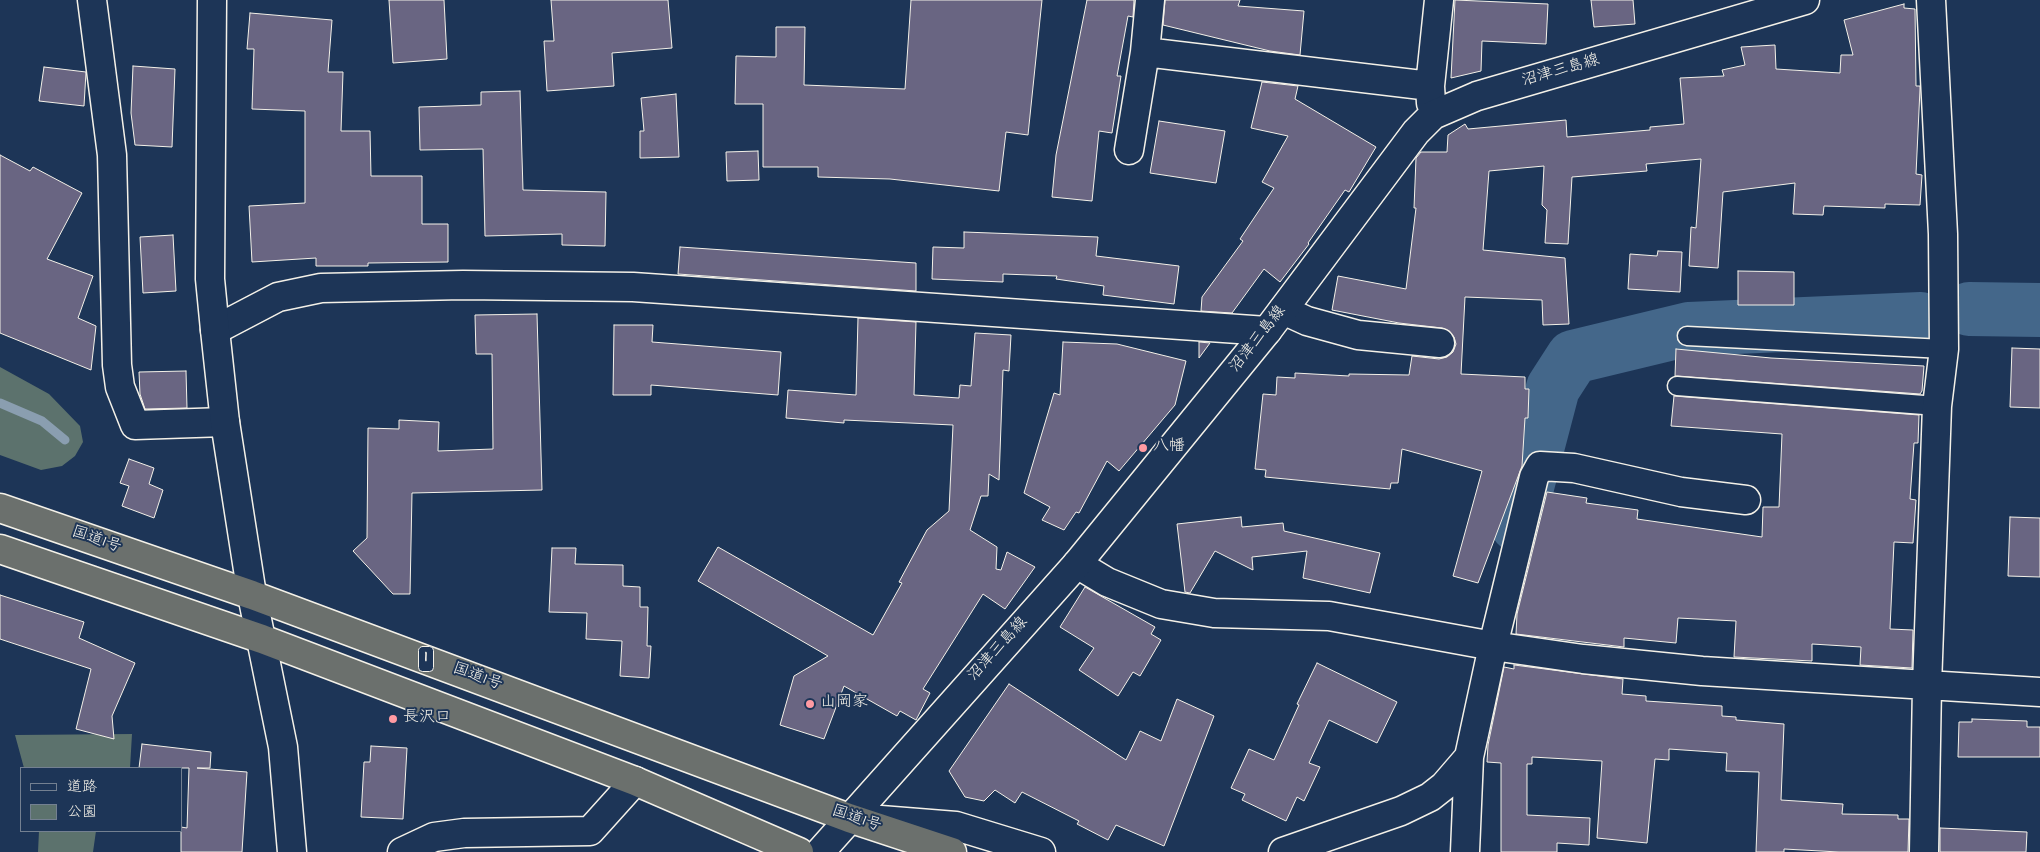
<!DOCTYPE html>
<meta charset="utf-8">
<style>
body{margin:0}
#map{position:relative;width:2040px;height:852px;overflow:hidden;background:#1d3557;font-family:Dekko,"Klee One",sans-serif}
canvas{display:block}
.legend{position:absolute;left:20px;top:767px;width:162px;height:65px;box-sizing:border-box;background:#1d3557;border:1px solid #738091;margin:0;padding:6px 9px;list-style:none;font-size:15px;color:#f4f1e8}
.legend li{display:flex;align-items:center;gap:10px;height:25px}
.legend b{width:25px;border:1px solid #738091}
</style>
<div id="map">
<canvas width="2040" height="852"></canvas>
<ul class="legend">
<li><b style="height:6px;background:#1d3557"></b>道路</li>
<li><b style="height:14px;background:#5c726d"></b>公園</li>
</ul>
</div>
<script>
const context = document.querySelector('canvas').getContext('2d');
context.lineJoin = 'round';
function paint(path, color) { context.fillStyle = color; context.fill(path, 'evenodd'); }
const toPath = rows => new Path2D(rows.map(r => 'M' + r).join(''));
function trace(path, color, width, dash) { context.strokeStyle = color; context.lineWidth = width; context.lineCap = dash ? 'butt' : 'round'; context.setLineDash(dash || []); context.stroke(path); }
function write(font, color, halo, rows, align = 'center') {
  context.font = font + ' Dekko,"Klee One",sans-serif'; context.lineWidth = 4; context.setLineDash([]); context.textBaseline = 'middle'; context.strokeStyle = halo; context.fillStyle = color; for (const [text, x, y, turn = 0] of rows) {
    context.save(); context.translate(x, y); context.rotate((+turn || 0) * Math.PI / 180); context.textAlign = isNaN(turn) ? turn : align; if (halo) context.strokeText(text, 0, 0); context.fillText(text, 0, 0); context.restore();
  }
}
paint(toPath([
 [0,367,49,394,80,426,83,442,75,456,62,466,41,470,0,455],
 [132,734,130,768,24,768,15,735],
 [39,831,96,831,93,852,38,852]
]), '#5c726d');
trace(toPath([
 [0,403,42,421,65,440]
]), '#8a9eb0', 9);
trace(toPath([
 [1969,309,2040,310],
 [1517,525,1553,388,1573,357,1689,329,1921,319]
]), '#44678a', 54);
const building = toPath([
 [389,0,444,0,447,59,393,63,389,0],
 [551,0,668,0,672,48,612,53,614,86,547,91,544,41,554,41,551,0],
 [911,0,1042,0,1028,135,1006,132,999,191,890,179,818,177,818,167,763,167,763,104,735,104,736,56,776,57,776,27,805,27,804,85,905,89,911,0],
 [1087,0,1134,0,1133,17,1128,16,1117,76,1121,76,1112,133,1099,131,1092,201,1052,197,1056,155,1087,0],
 [1165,0,1240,0,1238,6,1304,11,1300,55,1270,51,1163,25,1165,0],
 [1455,0,1548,4,1546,44,1482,41,1481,71,1451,78,1455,0],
 [1591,0,1633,0,1635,24,1594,27,1591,0],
 [1904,4,1904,8,1915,9,1916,86,1920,86,1920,89,1916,174,1922,175,1920,205,1885,204,1885,208,1824,206,1823,215,1793,214,1795,183,1723,192,1718,268,1689,266,1691,227,1696,228,1701,159,1646,164,1647,171,1572,177,1568,244,1545,243,1547,210,1542,205,1544,166,1489,171,1483,250,1565,258,1569,324,1543,325,1542,300,1465,297,1461,374,1525,377,1525,389,1529,389,1528,418,1525,418,1522,466,1478,583,1453,576,1482,471,1402,449,1398,483,1391,483,1390,489,1265,477,1266,470,1255,469,1263,394,1276,395,1277,377,1295,378,1295,373,1349,376,1349,374,1409,375,1412,356,1439,359,1447,357,1453,352,1456,344,1454,337,1449,331,1442,328,1399,323,1332,310,1338,276,1406,289,1416,208,1414,208,1416,158,1421,152,1447,152,1448,135,1465,124,1468,129,1566,120,1567,137,1650,130,1650,127,1684,124,1680,78,1724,76,1722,70,1745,65,1741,47,1775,45,1776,69,1840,73,1841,55,1853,55,1844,20,1904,4],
 [250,13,332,20,328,72,343,72,341,131,370,131,371,176,422,176,422,224,448,224,448,262,368,263,368,266,316,266,316,258,252,262,249,206,305,203,305,111,252,109,254,49,247,49,250,13],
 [133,66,175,69,172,147,135,145,131,113,133,66],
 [44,67,86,72,84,106,39,101,44,67],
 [1262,82,1298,86,1295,99,1376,147,1349,192,1345,190,1308,243,1309,244,1280,282,1264,269,1232,313,1201,311,1202,297,1243,241,1240,239,1274,188,1262,182,1288,136,1251,128,1262,82],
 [520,91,523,190,606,192,605,246,562,245,562,234,485,236,483,149,420,150,419,107,481,105,481,92,520,91],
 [676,94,679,157,640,158,640,131,644,131,641,98,676,94],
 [1159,121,1225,131,1216,183,1150,173,1159,121],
 [758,151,759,180,727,181,726,152,758,151],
 [0,155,30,171,33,167,82,193,47,259,93,276,78,318,96,326,91,370,0,333,0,155],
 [964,232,1098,237,1096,256,1179,266,1174,304,1103,295,1104,286,1056,279,1057,276,1003,274,1003,282,932,279,933,247,964,248,964,232],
 [173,235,176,291,143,293,140,237,173,235],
 [680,247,916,263,916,291,678,274,680,247],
 [1658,251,1682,252,1680,292,1628,289,1630,254,1657,256,1658,251],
 [1738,271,1794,272,1794,305,1738,305,1738,271],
 [537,314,542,490,412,493,410,594,393,594,353,551,367,538,368,428,399,429,399,420,439,422,438,451,493,449,492,354,476,354,475,315,537,314],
 [858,318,916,322,914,395,959,398,960,385,971,386,975,333,1011,335,1009,371,1003,370,999,480,989,474,988,496,981,496,970,530,997,547,996,569,1001,570,1007,552,1035,567,1005,609,983,594,923,689,930,693,916,720,900,711,897,716,844,686,824,739,780,725,794,676,828,656,698,581,718,547,873,635,902,583,899,582,927,530,949,511,953,425,844,420,844,423,786,418,788,390,856,395,858,318],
 [614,325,653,325,652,342,781,352,778,395,651,385,651,395,613,395,614,325],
 [1063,342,1117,344,1186,361,1175,405,1119,471,1107,461,1079,513,1076,512,1064,530,1042,520,1050,507,1024,493,1054,393,1060,395,1063,342],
 [1199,342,1210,343,1199,358,1199,342],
 [2012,348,2040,349,2040,408,2010,407,2012,348],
 [1676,349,1771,358,1924,366,1922,391,1920,394,1675,376,1676,349],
 [186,371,187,408,145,409,140,394,139,372,186,371],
 [1674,396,1919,415,1918,443,1914,443,1910,499,1916,500,1913,543,1894,542,1890,629,1913,630,1912,668,1860,665,1861,647,1812,644,1812,661,1734,657,1736,621,1678,618,1676,643,1624,638,1624,647,1516,634,1517,614,1547,492,1587,498,1586,503,1638,510,1637,519,1762,537,1763,507,1779,507,1782,434,1671,426,1674,396],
 [129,459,154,468,149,484,163,490,154,518,122,506,129,486,120,483,129,459],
 [1241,517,1242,527,1283,523,1284,531,1380,553,1370,593,1303,578,1307,551,1252,557,1253,570,1215,551,1190,593,1185,592,1177,524,1241,517],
 [2010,517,2040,518,2040,577,2008,576,2010,517],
 [552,548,576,548,575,564,623,565,623,586,640,587,640,607,648,607,647,646,651,646,649,678,620,676,622,641,586,639,587,613,549,612,552,548],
 [1085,587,1155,627,1151,634,1161,640,1140,676,1133,672,1118,696,1079,670,1094,648,1060,627,1085,587],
 [0,595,84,622,79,638,135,663,112,716,114,739,76,729,91,669,0,639,0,595],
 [1317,663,1397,702,1377,743,1329,720,1309,763,1320,767,1304,801,1297,797,1286,821,1242,800,1245,794,1231,788,1249,749,1274,760,1299,705,1297,704,1317,663],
 [1514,665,1623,679,1622,694,1646,696,1646,701,1722,706,1722,716,1736,717,1736,720,1784,724,1781,800,1843,804,1842,814,1898,815,1898,819,1909,819,1908,852,1839,852,1784,849,1784,852,1756,852,1759,772,1726,771,1727,753,1669,749,1669,760,1655,759,1647,843,1597,838,1602,761,1532,757,1532,764,1527,764,1527,815,1590,818,1589,845,1557,843,1557,852,1501,852,1501,763,1487,762,1488,745,1504,667,1514,669,1514,665],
 [1009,684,1126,760,1140,731,1161,741,1177,699,1214,716,1164,846,1116,825,1108,840,1077,824,1079,821,1022,792,1015,803,995,790,984,801,965,797,949,771,1009,684],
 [1972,719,2027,721,2027,727,2040,727,2040,757,1958,757,1959,722,1972,722,1972,719],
 [142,744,211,752,210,768,197,768,247,772,242,852,181,852,181,827,187,828,189,768,139,768,142,744],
 [371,746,407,748,403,819,361,817,364,762,370,762,371,746],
 [1940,828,2027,832,2026,852,1940,852,1940,828]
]);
paint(building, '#696582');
trace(building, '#f4f1e8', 1);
const service = toPath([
 [1687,336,1944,349],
 [1677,386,1937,406]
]);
const minor = toPath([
 [92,0,112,155,117,365,120,387,135,425,225,422],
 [1145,52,1430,86],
 [1431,103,1430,86,1439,0],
 [1129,150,1145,52,1150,0],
 [1283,310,1307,321,1358,335,1440,343],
 [215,330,278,297,321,288,463,285,633,287,1267,331],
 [1077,564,1107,582,1161,604,1214,613,1329,616,1493,646,1583,659,1702,671,2040,692],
 [402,852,434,837,464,833,590,831,635,781],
 [1283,852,1401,811,1430,797,1444,786,1469,757,1493,646,1534,477,1540,466,1574,468,1681,492,1746,500],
 [1465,852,1469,757],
 [1924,852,1927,686,1937,406,1944,349,1943,234,1931,0]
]);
const tertiary = toPath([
 [212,0,210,279,215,330,225,422,252,595,283,747,292,852]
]);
const secondary = toPath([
 [868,819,956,826,1041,852],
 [820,852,1077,564,1267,331,1416,132,1433,115,1477,96,1805,0]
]);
const trunk = toPath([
 [0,508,252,595,849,818,952,852],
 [0,549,262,639,635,781,799,852]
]);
trace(service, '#f4f1e8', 21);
trace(minor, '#f4f1e8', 31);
trace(tertiary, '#f4f1e8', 31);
trace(secondary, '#f4f1e8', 31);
trace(trunk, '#f4f1e8', 31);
trace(service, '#1d3557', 18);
trace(minor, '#1d3557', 28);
trace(tertiary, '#1d3557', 28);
trace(secondary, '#1d3557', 28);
trace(trunk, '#6b706d', 28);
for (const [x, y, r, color] of [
 [1143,448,5,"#ff9aa2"],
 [810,704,5,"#ff9aa2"],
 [393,719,5,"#ff9aa2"]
]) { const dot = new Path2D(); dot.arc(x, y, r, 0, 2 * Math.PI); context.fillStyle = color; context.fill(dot); trace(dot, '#1d3557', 2); }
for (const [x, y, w] of [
 [426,659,15]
]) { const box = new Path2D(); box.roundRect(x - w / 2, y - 12.5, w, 25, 4); context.fillStyle = '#1d3557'; context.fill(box); trace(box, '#f4f1e8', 1); }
write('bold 15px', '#f4f1e8', null, [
 ["1",426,659]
]);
write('16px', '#f4f1e8', '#1d3557', [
 ["沼津三島線",1561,72,-16],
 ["沼津三島線",1259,340,-52],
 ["国道1号",96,541,19],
 ["沼津三島線",999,650,-48],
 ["国道1号",477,678,20],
 ["国道1号",856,820,19]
]);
write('16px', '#f4f1e8', '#1d3557', [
 ["八幡",1153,448],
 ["山岡家",820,704],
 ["長沢口",403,719]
], 'left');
</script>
